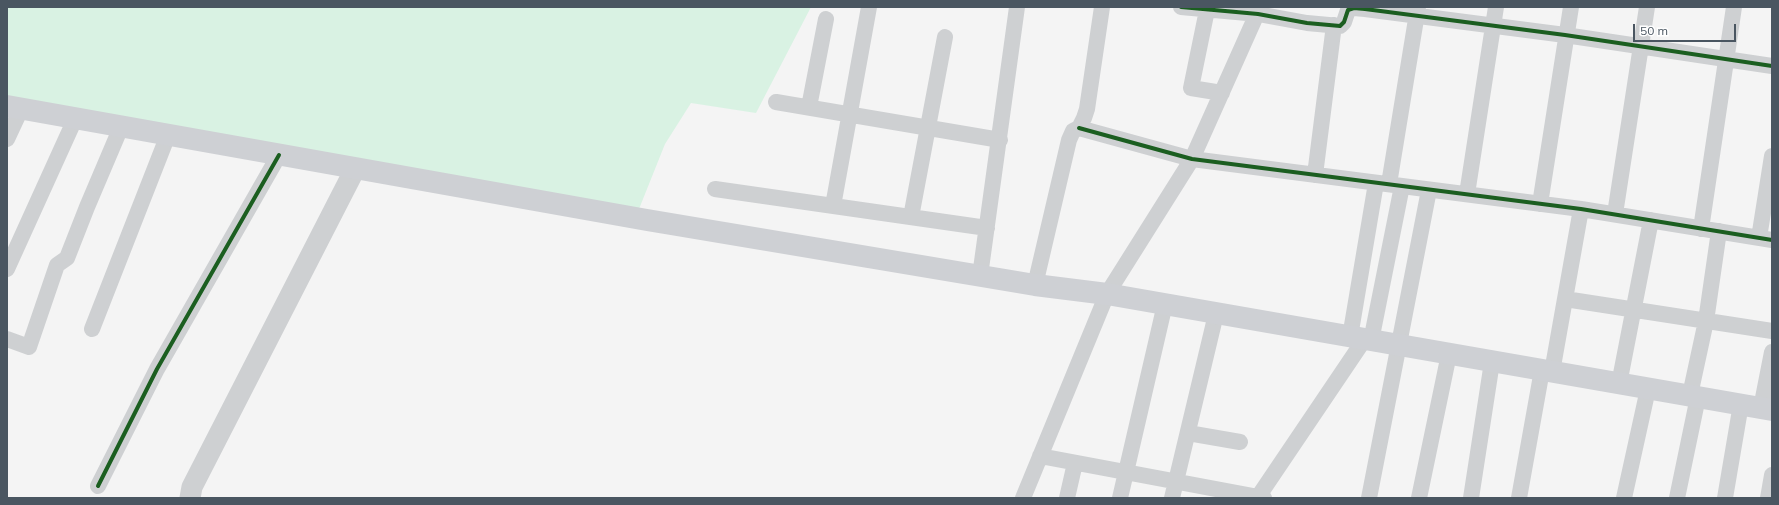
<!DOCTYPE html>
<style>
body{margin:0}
#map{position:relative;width:1779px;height:505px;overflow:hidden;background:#f4f4f4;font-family:Mulish,sans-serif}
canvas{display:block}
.frame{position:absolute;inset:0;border:8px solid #4a5661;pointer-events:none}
.scale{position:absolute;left:1633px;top:24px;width:103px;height:18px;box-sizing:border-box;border:2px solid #4a5661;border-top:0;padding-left:5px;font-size:12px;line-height:14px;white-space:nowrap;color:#4a5661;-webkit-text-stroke:3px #fff;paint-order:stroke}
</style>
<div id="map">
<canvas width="1779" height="505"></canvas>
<div class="frame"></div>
<div class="scale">50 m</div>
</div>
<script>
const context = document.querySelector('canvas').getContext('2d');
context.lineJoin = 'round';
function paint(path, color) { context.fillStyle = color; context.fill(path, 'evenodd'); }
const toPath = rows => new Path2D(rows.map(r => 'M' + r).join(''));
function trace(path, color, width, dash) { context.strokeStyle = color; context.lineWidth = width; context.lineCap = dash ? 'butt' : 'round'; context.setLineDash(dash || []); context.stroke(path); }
paint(toPath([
 [7,7,811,7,756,113,691,103,665,144,639,209,7,99]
]), '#d9f2e3');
trace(toPath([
 [1181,7,1258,14,1307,23,1340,26,1344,22,1348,10,1354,8,1365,9,1565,35,1772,66],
 [1207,10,1191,88,1222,93],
 [776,102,1000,140],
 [809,107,826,19],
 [1079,128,1192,159,1581,209,1772,240],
 [7,139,21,109],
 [1315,175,1334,25],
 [1389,184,1418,7],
 [715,189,987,228],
 [1467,194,1496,7],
 [1540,204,1571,7],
 [833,206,869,7],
 [1615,214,1647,7],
 [911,217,945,37],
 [1701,229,1734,7],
 [1759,238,1772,156],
 [7,269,75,119],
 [980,276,1017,7],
 [1035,285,1069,140,1073,131,1079,128,1084,118,1087,109,1102,7],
 [1565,299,1772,331],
 [92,329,168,135],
 [1350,337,1376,183],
 [7,339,29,347,57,265,67,258,87,207,121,127],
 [1371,341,1402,186],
 [1552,372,1581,209],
 [1619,384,1651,220],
 [1690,395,1706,321,1719,231],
 [1761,408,1772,352],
 [1188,433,1240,442],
 [1040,456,1264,498],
 [98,486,157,369,279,155],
 [1258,497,1364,340],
 [1023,498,1107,294,1192,159,1260,7],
 [1067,498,1075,463],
 [1120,498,1165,304],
 [1172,498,1216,314],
 [1369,498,1429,190],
 [1419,498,1449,354],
 [1471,498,1492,362],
 [1519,498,1542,370],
 [1624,498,1648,389],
 [1677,498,1698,397],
 [1725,498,1741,404],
 [1768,498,1772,475]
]), '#ced0d2', 16);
trace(toPath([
 [190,498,192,487,355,169]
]), '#ced0d2', 21);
trace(toPath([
 [7,106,647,220,1035,285,1107,294,1772,410]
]), '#ced0d4', 22);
trace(toPath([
 [1181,7,1258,14,1307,23,1340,26,1344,22,1348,10,1354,8,1365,9,1565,35,1772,66],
 [1079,128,1192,159,1581,209,1772,240],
 [98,486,157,369,279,155]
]), '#1b5e20', 4);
</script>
